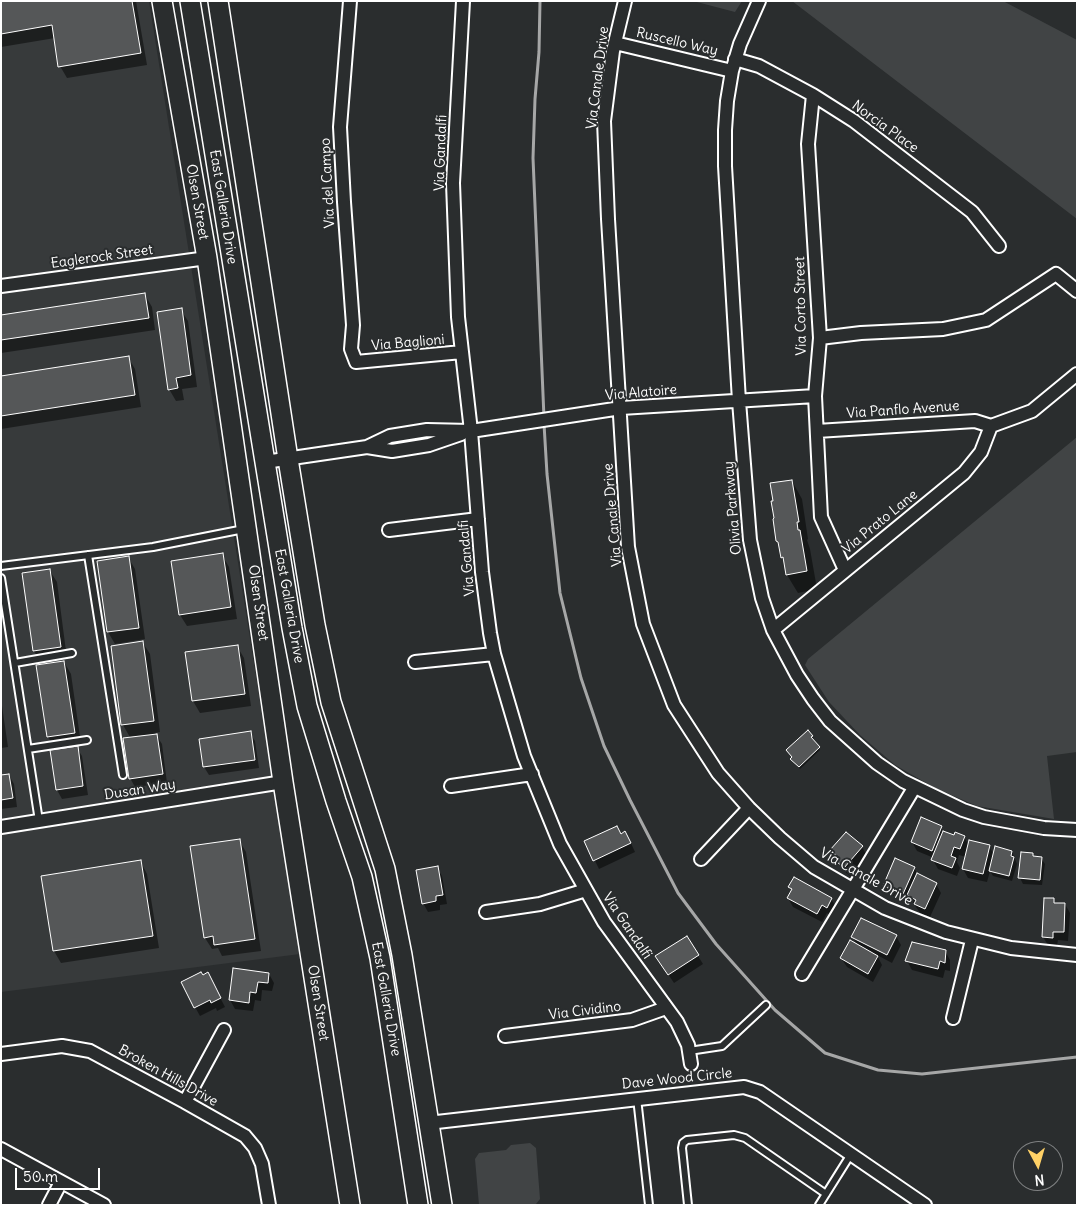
<!DOCTYPE html>
<style>
body{margin:0}
#map{position:relative;width:1078px;height:1206px;overflow:hidden;background:#2a2d2e;font-family:Delius,sans-serif}
canvas{display:block}
.frame{position:absolute;inset:0;border:2px solid #fff;pointer-events:none}
.north{position:absolute;left:1013px;top:1141px;width:50px;height:50px;box-sizing:border-box;background:#2a2d2e;border:1px solid #7f8182;border-radius:50%;rotate:174deg;font-size:14px;font-weight:700;line-height:20px;text-align:center;color:#fff}
.north::after{content:'';display:block;margin:auto;width:18px;height:22px;background:#ffd166;clip-path:polygon(50% 0,100% 100%,50% 72%,0 100%)}
.scale{position:absolute;left:15px;top:1168px;width:85px;height:22px;box-sizing:border-box;border:2px solid #fff;border-top:0;padding-left:6px;font-size:15px;line-height:18px;white-space:nowrap;color:#fff;-webkit-text-stroke:4px #2a2d2e;paint-order:stroke}
</style>
<div id="map">
<canvas width="1078" height="1206"></canvas>
<div class="frame"></div>
<div class="north">N</div>
<div class="scale">50 m</div>
</div>
<script>
const context = document.querySelector('canvas').getContext('2d');
context.lineJoin = 'round';
function paint(path, color) { context.fillStyle = color; context.fill(path, 'evenodd'); }
const toPath = rows => new Path2D(rows.map(r => 'M' + r).join(''));
function trace(path, color, width, dash) { context.strokeStyle = color; context.lineWidth = width; context.lineCap = dash ? 'butt' : 'round'; context.setLineDash(dash || []); context.stroke(path); }
function write(font, color, halo, rows, align = 'center') {
  context.font = font + ' Delius,sans-serif'; context.lineWidth = 4; context.setLineDash([]); context.textBaseline = 'middle'; context.strokeStyle = halo; context.fillStyle = color; for (const [text, x, y, turn = 0] of rows) {
    context.save(); context.translate(x, y); context.rotate((+turn || 0) * Math.PI / 180); context.textAlign = isNaN(turn) ? turn : align; if (halo) context.strokeText(text, 0, 0); context.fillText(text, 0, 0); context.restore();
  }
}
paint(toPath([
 [1,1,149,1,300,954,1,992]
]), '#373a3b');
paint(toPath([
 [693,1,742,1,735,12],
 [792,1,1003,1,1077,40,1077,219],
 [1077,437,1077,752,1047,756,1054,819,977,806,935,788,895,765,860,735,829,702,805,665,808,659],
 [530,1143,536,1148,540,1199,536,1204,533,1205,479,1205,475,1159,479,1153,506,1150,511,1145]
]), '#414445');
paint(toPath([
 [1,1,136,1,147,65,67,78,60,66,55,38,1,47],
 [145,295,152,307,155,330,1,353,1,316],
 [181,310,188,321,197,387,182,389,184,400,176,401,169,389],
 [128,357,135,369,141,407,1,429,1,377],
 [792,481,802,499,808,539,807,540,810,549,817,589,798,593,787,575,785,563,782,557],
 [222,555,229,567,237,619,187,626,180,615],
 [128,557,135,569,145,639,115,644,108,632,98,562],
 [50,571,57,582,67,659,41,663,34,651],
 [143,643,150,654,160,732,155,733,162,744,167,783,135,787,130,778,131,739,123,725],
 [237,646,244,658,251,706,200,713,193,701,186,653],
 [64,662,71,674,81,744,71,746,71,748,77,748,82,756,88,795,62,799,57,790,52,751,56,750,48,737],
 [1,699,8,747,1,748],
 [250,733,255,741,259,768,209,775,204,767],
 [812,736,813,739,812,740,820,750,800,769,793,761,793,757,789,753],
 [9,775,14,784,17,807,1,809,1,776],
 [941,827,944,833,955,837,964,837,969,846,989,846,994,855,1012,852,1017,864,1012,881,993,876,990,871,987,882,968,878,963,869,966,857,959,855,957,862,960,868,957,876,938,869,933,860,934,858,917,851,912,842],
 [847,833,862,847,867,856,850,876,844,871,832,851],
 [621,835,630,841,635,852,599,869,586,842],
 [239,840,246,852,261,951,222,956,218,948,212,949,205,938],
 [1032,854,1034,857,1041,858,1045,864,1042,885,1023,884,1020,878],
 [141,862,147,874,159,948,61,963,54,951,43,877],
 [437,868,442,876,447,904,440,905,440,910,428,912,423,903],
 [914,868,918,875,936,884,941,893,930,917,920,913,910,898,908,902,889,894,884,886],
 [790,887,831,899,836,907,832,916,827,913,822,922,793,907,788,898,792,891],
 [1053,900,1056,904,1065,904,1070,913,1068,941,1058,940,1057,946,1048,945,1043,937],
 [896,936,901,945,892,963,877,955,882,965,873,982,847,967,841,958,857,945,853,937],
 [945,951,950,960,950,971,945,970,943,978,912,970,907,961],
 [698,956,703,964,674,983,662,965],
 [269,974,274,983,272,991,262,990,261,1001,255,1000,253,1011,235,1009,230,1000],
 [202,976,212,982,225,1007,217,1011,216,1008,200,1016,195,1007]
]), '#0007');
trace(toPath([
 [540,1,539,52,535,99,533,158,544,418],
 [544,424,547,474,560,593,581,678,604,746,630,800,678,893,716,944,775,1010,825,1053,878,1070,922,1074,1077,1057]
]), '#a6a7a7', 3);
const building = toPath([
 [1,1,132,1,141,53,58,67,52,25,1,34,1,1],
 [145,293,149,318,1,340,1,315,145,293],
 [182,308,191,375,176,378,178,388,168,390,157,312,182,308],
 [129,356,135,395,1,416,1,376,129,356],
 [792,480,799,522,797,522,798,530,800,530,807,571,786,575,783,557,781,558,778,542,776,541,773,519,774,518,771,501,773,501,770,483,792,480],
 [223,553,231,607,179,615,171,561,223,553],
 [129,556,139,628,107,632,97,561,129,556],
 [50,569,61,647,33,651,22,573,50,569],
 [143,641,154,721,121,725,111,646,143,641],
 [238,645,245,694,192,701,185,652,238,645],
 [64,661,75,733,47,737,36,665,64,661],
 [808,730,813,736,811,737,820,747,799,767,790,759,792,757,786,750,808,730],
 [251,731,255,760,203,767,199,739,251,731],
 [157,734,163,774,129,779,123,738,157,734],
 [78,746,83,786,56,790,50,750,78,746],
 [9,774,13,798,1,800,1,775,9,774],
 [921,817,942,826,932,851,911,842,921,817],
 [617,826,621,834,625,831,631,843,593,861,584,841,617,826],
 [943,831,954,835,955,832,965,836,960,849,954,847,951,856,956,858,952,868,931,860,943,831],
 [846,832,863,846,844,868,837,862,840,859,830,850,846,832],
 [240,839,255,939,214,945,213,936,204,938,190,846,240,839],
 [969,840,990,845,983,874,962,869,969,840],
 [995,846,1012,851,1011,856,1014,857,1009,876,989,871,995,846],
 [1021,852,1033,853,1033,856,1042,857,1040,880,1018,878,1021,852],
 [895,858,915,867,903,894,883,886,895,858],
 [141,860,153,936,53,951,41,876,141,860],
 [438,866,443,895,436,896,436,901,422,904,416,870,438,866],
 [917,873,937,883,925,909,914,904,916,900,907,895,917,873],
 [794,877,832,898,827,908,822,905,817,914,787,898,792,889,788,887,794,877],
 [1044,898,1054,898,1054,903,1065,903,1064,932,1053,932,1053,938,1042,937,1044,898],
 [861,918,897,935,887,955,851,937,861,918],
 [687,936,699,955,668,975,655,956,687,936],
 [850,940,878,956,868,974,840,958,850,940],
 [912,942,946,950,945,963,940,961,938,969,905,961,912,942],
 [233,968,269,973,268,983,258,982,256,993,250,992,249,1003,229,1000,233,968],
 [201,972,203,975,208,972,221,998,211,1003,210,1000,194,1008,181,982,201,972]
]);
paint(building, '#555758');
trace(building, '#fff', 1);
const lane = toPath([
 [88,555,123,775],
 [1,566,153,547,244,529],
 [1,578,39,821],
 [15,663,72,653],
 [28,749,87,740],
 [689,1051,722,1046,766,1005],
 [637,1098,649,1205],
 [688,1205,682,1148,683,1143,687,1140,734,1135,745,1138,826,1194],
 [819,1205,851,1154]
]);
const street = toPath([
 [350,1,340,127,344,202,353,325,351,349,356,362,462,352],
 [463,1,453,183,458,317,471,431,482,572,490,633,494,654,524,756,560,844,604,922,677,1022,688,1045,691,1064],
 [625,1,613,51,604,121,608,219,628,547,643,624,674,705,718,773,749,808,780,838,814,867,885,908,946,932,1011,948,1077,955],
 [759,1,740,44,732,71,727,101,725,130,725,166,739,401,750,540,762,598,773,630,797,675,813,699,830,721,877,763,903,781,963,810,984,817,1044,828,1077,830],
 [615,43,732,71],
 [735,59,759,66,813,95,854,121,972,212,999,246],
 [813,95,808,144,820,338,815,396,821,517,845,570],
 [1,286,207,258],
 [820,338,861,333,943,329,986,320,1056,274,1077,291],
 [991,426,1032,411,1077,374],
 [817,431,975,421,991,426],
 [367,447,390,436,427,430,471,431,621,408,815,396],
 [265,462,367,447,392,451,429,445,461,434],
 [389,530,478,519],
 [773,630,964,473,981,452,991,426],
 [415,662,494,654],
 [451,786,532,774],
 [1,827,283,782],
 [701,859,749,808],
 [486,912,540,904,586,890],
 [802,974,914,788],
 [953,1018,972,940],
 [505,1036,632,1020,666,1008],
 [1,1054,62,1046,90,1051,185,1102,245,1136,255,1148,262,1164,269,1205],
 [185,1102,224,1030],
 [428,1123,744,1087,760,1092,925,1205],
 [1,1149,104,1205],
 [49,1205,61,1182]
]);
const secondary = toPath([
 [162,1,207,258,283,782,350,1205],
 [190,1,292,628,307,706,336,801,362,877,380,958,418,1205],
 [218,1,288,459,315,625,331,702,385,869,402,955,442,1205]
]);
trace(lane, '#fff', 10);
trace(street, '#fff', 16);
trace(secondary, '#fff', 22);
trace(lane, '#2a2d2e', 6);
trace(street, '#2a2d2e', 12);
trace(secondary, '#2a2d2e', 19);
write('14px', '#fff', '#2a2d2e', [
 ["Ruscello Way",677,42,13],
 ["Via Canale Drive",598,78,-83],
 ["Norcia Place",885,127,36],
 ["Via Gandalfi",441,153,-88],
 ["Via del Campo",328,183,-93],
 ["Olsen Street",197,202,80],
 ["East Galleria Drive",223,207,81],
 ["Eaglerock Street",102,257,-8],
 ["Via Corto Street",801,306,-91],
 ["Via Baglioni",408,343,-5],
 ["Via Alatoire",641,393,-5],
 ["Via Panflo Avenue",903,410,-4],
 ["Olivia Parkway",733,508,-95],
 ["Via Canale Drive",613,515,-95],
 ["Via Prato Lane",880,522,-39],
 ["Via Gandalfi",467,558,-95],
 ["Olsen Street",258,603,82],
 ["East Galleria Drive",289,606,80],
 ["Dusan Way",140,790,-9],
 ["Via Canale Drive",866,877,29],
 ["Via Gandalfi",627,926,56],
 ["East Galleria Drive",386,999,80],
 ["Olsen Street",318,1003,81],
 ["Via Cividino",585,1011,-7],
 ["Broken Hills Drive",168,1076,29],
 ["Dave Wood Circle",677,1079,-6]
]);
</script>
